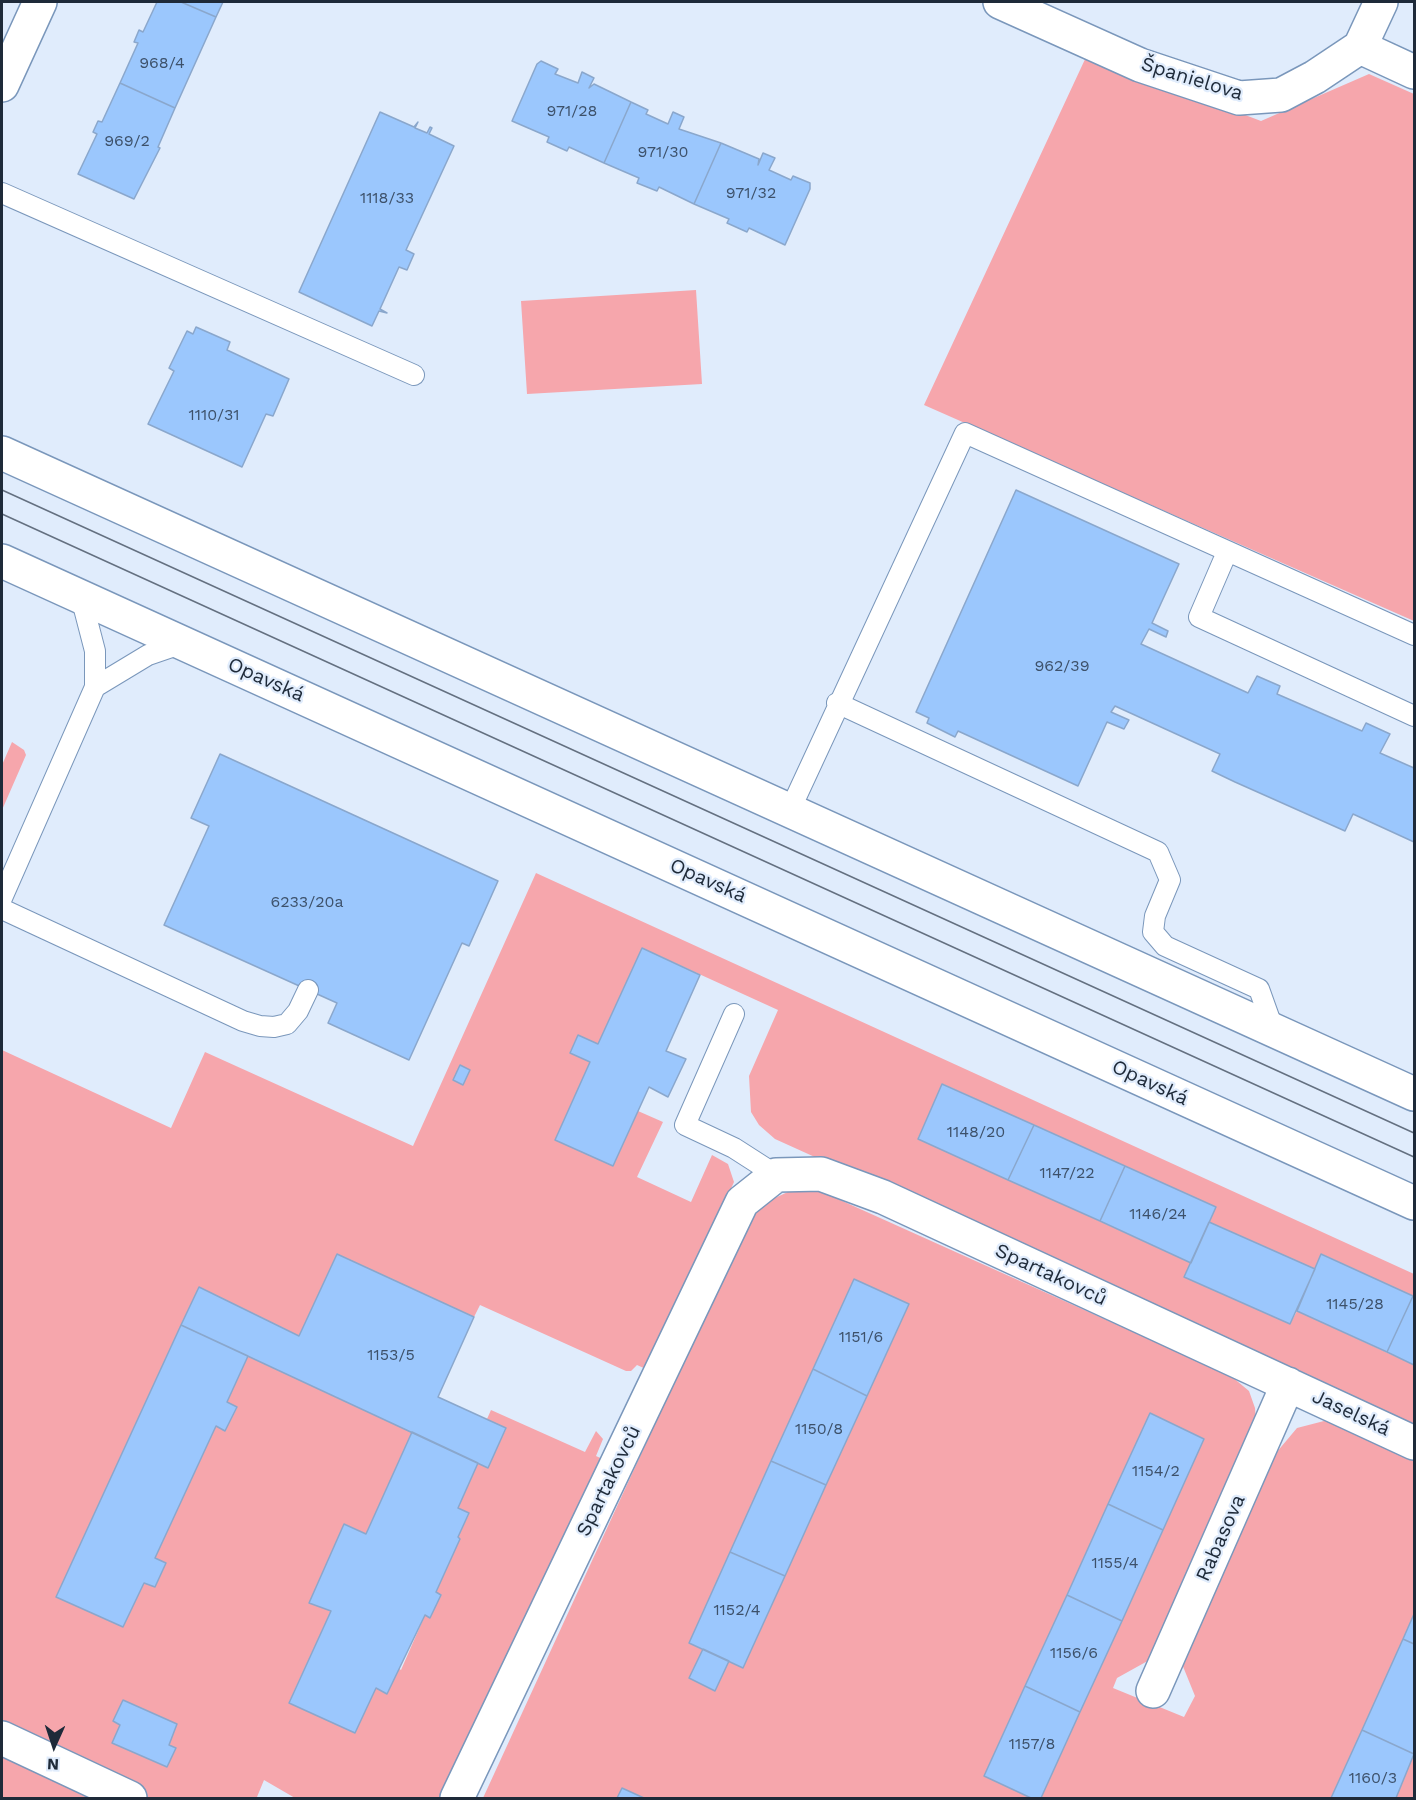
<!DOCTYPE html>
<meta charset="utf-8">
<style>
body{margin:0}
#map{position:relative;width:1416px;height:1800px;overflow:hidden;background:#e0ecfc;font-family:"Work Sans",sans-serif}
canvas{display:block}
.frame{position:absolute;inset:0;border:3px solid #1e2a39;pointer-events:none}
.north{position:absolute;left:24px;top:1716px;width:60px;height:60px;-webkit-text-stroke:4px #e0ecfc;paint-order:stroke;rotate:183deg;font-size:16px;font-weight:700;line-height:24px;text-align:center;color:#1e2a39}
.north::after{content:'';display:block;margin:auto;width:21px;height:27px;background:#1e2a39;clip-path:polygon(50% 0,100% 100%,50% 72%,0 100%)}
</style>
<div id="map">
<canvas width="1416" height="1800"></canvas>
<div class="frame"></div>
<div class="north">N</div>
</div>
<script>
const context = document.querySelector('canvas').getContext('2d');
context.lineJoin = 'round';
function paint(path, color) { context.fillStyle = color; context.fill(path, 'evenodd'); }
const toPath = rows => new Path2D(rows.map(r => 'M' + r).join(''));
function trace(path, color, width, dash) { context.strokeStyle = color; context.lineWidth = width; context.lineCap = dash ? 'butt' : 'round'; context.setLineDash(dash || []); context.stroke(path); }
function write(font, color, halo, rows, align = 'center') {
  context.font = font + ' "Work Sans",sans-serif'; context.lineWidth = 4.5; context.setLineDash([]); context.textBaseline = 'middle'; context.strokeStyle = halo; context.fillStyle = color; for (const [text, x, y, turn = 0] of rows) {
    context.save(); context.translate(x, y); context.rotate((+turn || 0) * Math.PI / 180); context.textAlign = isNaN(turn) ? turn : align; if (halo) context.strokeText(text, 0, 0); context.fillText(text, 0, 0); context.restore();
  }
}
paint(toPath([
 [1087,55,1261,121,1369,74,1414,94,1414,621,924,405],
 [696,290,702,384,527,394,521,301],
 [12,742,24,750,26,755,2,810,2,765],
 [536,873,1414,1274,1414,1297,1322,1254,1315,1269,1209,1222,1215,1207,943,1084,918,1138,1191,1263,1185,1277,1290,1324,1297,1311,1414,1365,1414,1428,775,1139,759,1125,751,1112,749,1076,778,1010,642,948,598,1044,578,1035,570,1052,590,1062,555,1140,613,1166,638,1111,663,1122,637,1177,691,1202,712,1155,728,1164,734,1182,648,1370,637,1365,631,1371,626,1371,480,1305,474,1317,337,1254,299,1336,199,1287,57,1596,123,1627,144,1583,155,1587,166,1563,155,1558,216,1426,225,1431,237,1408,227,1402,248,1356,412,1432,366,1534,345,1524,331,1611,289,1702,355,1732,376,1688,398,1668,401,1670,425,1615,440,1595,436,1592,460,1539,458,1537,469,1514,458,1508,478,1463,488,1467,506,1429,487,1419,491,1410,585,1452,596,1431,603,1439,596,1456,607,1461,453,1798,295,1798,264,1780,257,1797,258,1798,2,1798,2,1050,171,1128,205,1052,413,1146],
 [818,1190,1231,1376,1249,1391,1255,1408,1256,1423,1153,1658,1117,1678,1113,1688,1184,1717,1195,1696,1182,1664,1276,1453,1297,1428,1324,1421,1339,1424,1414,1459,1414,1798,483,1798,750,1217,764,1203,790,1191]
]), '#f6a6ac');
const building = toPath([
 [157,2,181,2,216,17,175,108,120,83,138,43,134,42,139,30,143,32,157,2],
 [181,2,223,2,216,17,181,2],
 [541,61,558,69,555,74,578,83,582,72,594,78,589,88,594,84,631,102,604,163,569,147,567,151,547,142,549,137,512,121,537,64,541,61],
 [120,83,175,108,158,147,160,148,134,199,78,174,97,134,93,132,98,121,102,122,120,83],
 [631,102,648,110,646,114,668,124,673,112,684,117,679,129,721,143,694,204,659,187,657,191,637,183,639,178,604,163,631,102],
 [380,112,414,127,418,122,415,128,427,133,430,127,432,128,429,134,454,146,406,250,414,254,407,270,399,267,380,309,387,313,379,311,372,326,299,292,380,112],
 [721,143,759,159,758,165,763,153,775,158,769,170,791,180,793,176,810,183,810,189,785,245,749,228,747,232,727,223,729,219,694,204,721,143],
 [196,327,230,342,227,350,289,379,273,416,266,414,242,467,148,424,174,371,169,368,187,331,193,334,196,327],
 [1016,490,1179,564,1152,623,1168,631,1166,637,1149,629,1141,644,1248,693,1257,676,1280,686,1277,694,1362,731,1366,723,1390,734,1380,753,1414,768,1414,842,1353,814,1345,831,1235,782,1212,771,1220,754,1115,706,1111,712,1129,720,1124,729,1107,722,1078,786,958,731,955,737,927,723,929,718,916,712,1016,490],
 [220,754,498,881,469,946,462,943,409,1060,328,1023,337,1003,164,925,209,826,191,818,220,754],
 [642,948,700,975,666,1051,686,1059,668,1097,649,1087,613,1166,555,1140,590,1062,570,1053,578,1035,598,1044,642,948],
 [460,1065,470,1070,463,1085,453,1080,460,1065],
 [942,1084,1034,1125,1008,1180,918,1139,942,1084],
 [1034,1125,1125,1166,1100,1221,1008,1180,1034,1125],
 [1125,1166,1216,1207,1191,1263,1100,1221,1125,1166],
 [1209,1222,1315,1269,1290,1324,1184,1277,1209,1222],
 [337,1254,474,1317,438,1397,506,1428,488,1468,181,1325,199,1287,299,1336,337,1254],
 [1321,1254,1413,1296,1387,1352,1297,1311,1321,1254],
 [854,1279,909,1304,867,1396,813,1369,854,1279],
 [1413,1296,1414,1297,1414,1365,1387,1352,1413,1296],
 [181,1325,248,1356,227,1402,237,1407,225,1431,216,1426,155,1558,166,1563,155,1587,144,1583,123,1627,56,1597,181,1325],
 [813,1369,867,1396,826,1485,771,1461,813,1369],
 [1150,1413,1204,1439,1163,1530,1108,1504,1150,1413],
 [412,1432,478,1463,458,1508,469,1513,458,1537,460,1539,436,1592,441,1595,430,1618,425,1615,387,1694,376,1688,355,1733,289,1703,331,1611,309,1603,344,1524,366,1534,412,1432],
 [771,1461,826,1485,785,1576,730,1552,771,1461],
 [1108,1504,1163,1530,1122,1621,1067,1595,1108,1504],
 [730,1552,785,1576,743,1668,689,1643,730,1552],
 [1067,1595,1122,1621,1080,1712,1025,1686,1067,1595],
 [1414,1614,1414,1644,1403,1639,1414,1614],
 [1403,1639,1414,1644,1414,1754,1362,1730,1403,1639],
 [703,1649,729,1661,715,1691,689,1678,703,1649],
 [1025,1686,1080,1712,1041,1798,1031,1798,984,1776,1025,1686],
 [123,1700,177,1724,169,1745,176,1748,167,1767,112,1743,120,1725,113,1721,123,1700],
 [1362,1730,1414,1754,1396,1798,1331,1798,1362,1730],
 [622,1788,644,1798,617,1798,622,1788]
]);
paint(building, '#9bc7fd');
trace(building, '#8aa7cc', 1.5);
const lane = toPath([
 [2,193,414,375],
 [1227,552,1199,617,1414,716],
 [95,687,148,655,183,643],
 [837,703,1158,852,1170,880,1155,916,1153,932,1165,946,1259,989,1274,1031],
 [790,810,965,433,1414,635],
 [2,898,95,687,95,651,81,597],
 [2,909,243,1021,260,1026,274,1027,287,1024,298,1011,308,990],
 [734,1014,685,1125,734,1148,776,1175]
]);
const street = toPath([
 [1000,2,1140,65,1239,98,1281,95,1315,77,1360,47],
 [1360,47,1414,72],
 [1360,47,1381,2],
 [2,85,40,2],
 [1153,1691,1288,1384],
 [2,1738,130,1798],
 [457,1798,742,1202,776,1175,821,1174,883,1197,1414,1443]
]);
const secondary = toPath([
 [2,453,1414,1094],
 [2,561,1414,1203]
]);
trace(lane, '#7a97bb', 22);
trace(street, '#7a97bb', 36);
trace(secondary, '#7a97bb', 36);
trace(lane, '#fff', 20);
trace(street, '#fff', 33);
trace(secondary, '#fff', 33);
trace(toPath([
 [2,490,1414,1133],
 [2,514,1414,1157]
]), '#647080', 1.5);
write('16px', '#3d516a', null, [
 ["968/4",162,63],
 ["971/28",572,111],
 ["969/2",127,141],
 ["971/30",663,152],
 ["971/32",751,193],
 ["1118/33",387,198],
 ["1110/31",214,415],
 ["962/39",1062,666],
 ["6233/20a",307,902],
 ["1148/20",976,1132],
 ["1147/22",1067,1173],
 ["1146/24",1158,1214],
 ["1145/28",1355,1304],
 ["1151/6",861,1337],
 ["1153/5",391,1355],
 ["1150/8",819,1429],
 ["1154/2",1156,1471],
 ["1155/4",1115,1563],
 ["1152/4",737,1610],
 ["1156/6",1074,1653],
 ["1157/8",1032,1744],
 ["1160/3",1373,1778]
]);
write('20px', '#1e2a39', '#e0ecfc', [
 ["Španielova",1192,79,17],
 ["Opavská",266,680,24],
 ["Opavská",708,881,24],
 ["Opavská",1150,1083,25],
 ["Spartakovců",1051,1275,25],
 ["Jaselská",1351,1413,25],
 ["Spartakovců",609,1481,-64],
 ["Rabasova",1221,1538,-66]
]);
</script>
